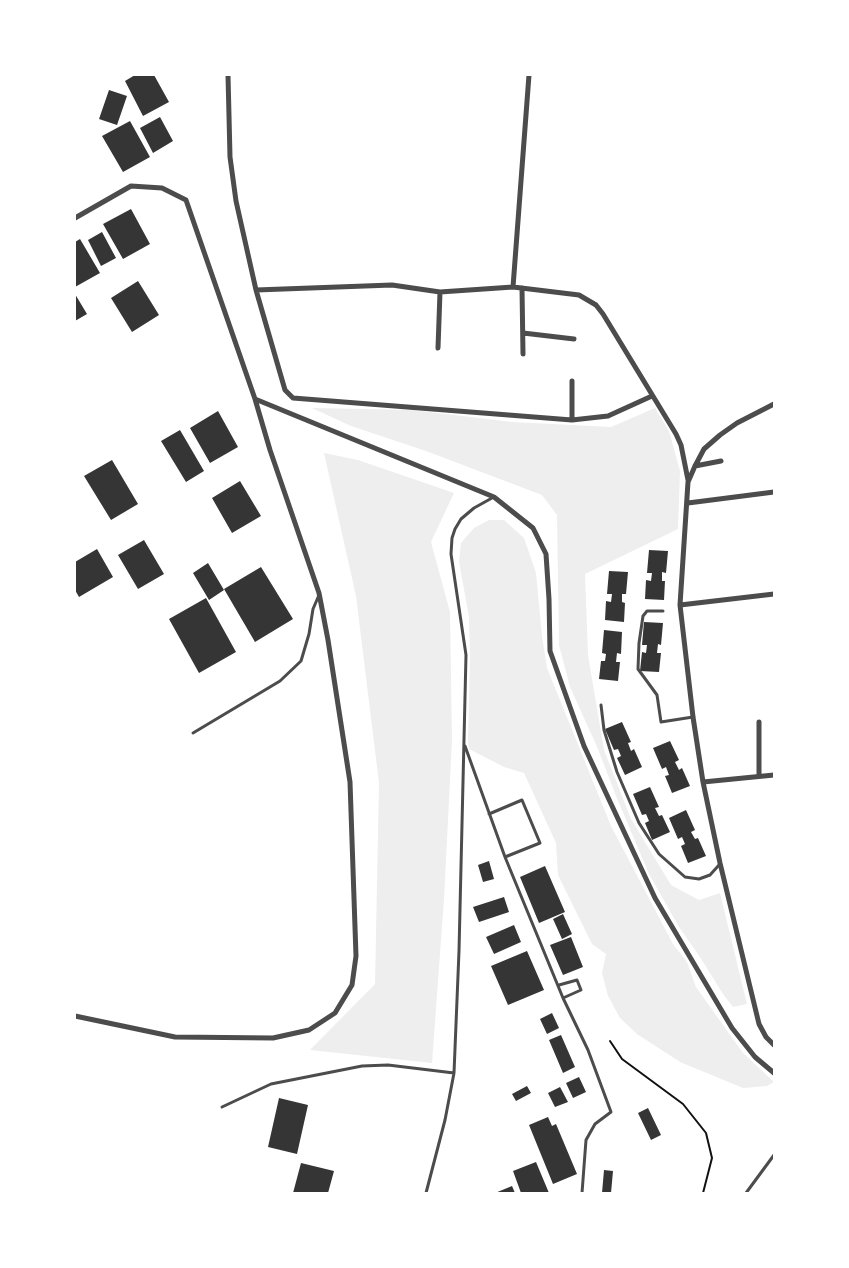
<!DOCTYPE html>
<style>
body{margin:0}
#map{position:relative;width:849px;height:1268px;overflow:hidden;background:#fff;font-family:Rubik,sans-serif}
canvas{display:block}
.frame{position:absolute;inset:0;border:76px solid #fff;pointer-events:none}
</style>
<div id="map">
<canvas width="849" height="1268"></canvas>
<div class="frame"></div>
</div>
<script>
const context = document.querySelector('canvas').getContext('2d');
context.lineJoin = 'round';
function paint(path, color) { context.fillStyle = color; context.fill(path, 'evenodd'); }
const toPath = rows => new Path2D(rows.map(r => 'M' + r).join(''));
function trace(path, color, width, dash) { context.strokeStyle = color; context.lineWidth = width; context.lineCap = dash ? 'butt' : 'round'; context.setLineDash(dash || []); context.stroke(path); }
paint(toPath([
 [312,408,412,410,512,422,611,427,655,408,669,431,680,471,678,529,585,574,588,655,604,750,631,819,671,885,699,900,720,893,747,1004,733,1007,723,994,700,957,679,927,649,874,616,796,598,749,570,687,559,645,557,515,542,495,426,451,351,426],
 [324,453,358,460,454,493,431,542,450,612,452,740,444,899,432,1063,310,1050,375,984,379,783,356,596],
 [489,520,504,520,524,538,536,573,542,636,547,668,611,826,673,944,687,962,696,987,743,1053,774,1082,767,1086,743,1088,680,1062,637,1034,620,1018,608,996,602,973,606,954,592,944,558,875,556,843,524,773,504,767,469,749,468,742,470,656,469,617,459,562,461,543,474,528]
]), '#eee');
paint(toPath([
 [135,75,154,75,169,102,143,116,125,81],
 [109,90,127,96,117,125,99,119],
 [160,117,173,141,153,153,140,128],
 [130,121,150,157,123,172,102,136],
 [131,209,150,244,123,259,103,224],
 [102,232,116,258,101,266,88,240],
 [80,239,100,273,75,287,75,242],
 [138,281,159,315,132,332,111,298],
 [75,294,87,314,75,321],
 [218,411,238,447,210,463,190,428],
 [180,430,204,471,186,482,161,441],
 [112,460,138,504,111,520,84,476],
 [240,481,261,516,232,533,212,498],
 [144,540,164,574,138,589,118,555],
 [97,549,113,577,79,597,75,590,75,562],
 [649,550,668,551,666,573,662,572,662,581,665,581,664,600,645,599,646,580,651,581,652,573,647,573],
 [208,563,224,590,209,600,193,573],
 [261,567,293,619,255,642,224,589],
 [609,571,628,572,626,594,622,594,622,602,625,603,624,622,605,620,606,601,611,602,612,594,607,594],
 [206,598,236,652,199,673,169,619],
 [644,622,663,623,661,645,658,644,657,653,661,653,659,672,640,671,642,652,646,653,647,645,642,645],
 [604,630,622,632,621,654,617,653,616,662,620,662,618,681,599,679,601,661,605,661,606,654,602,653],
 [622,722,631,742,628,743,631,751,634,749,642,767,625,775,617,758,621,756,618,749,614,750,605,729],
 [670,741,679,760,675,762,679,770,682,768,690,786,672,793,665,776,669,775,666,767,662,769,653,748],
 [650,787,659,807,655,808,659,816,662,815,670,832,652,840,645,823,649,821,646,814,642,815,633,794],
 [686,810,695,830,691,832,695,839,698,838,706,856,688,863,681,846,685,844,682,837,678,839,669,818],
 [489,861,494,879,483,882,478,865],
 [545,866,565,912,539,923,520,877],
 [504,897,509,912,479,922,473,907],
 [563,914,572,934,562,939,553,919],
 [514,925,521,942,494,954,486,937],
 [571,937,583,967,563,975,550,945],
 [527,951,544,990,508,1005,491,966],
 [552,1013,559,1028,547,1034,540,1019],
 [561,1035,575,1067,563,1073,549,1040],
 [579,1077,586,1092,573,1098,566,1083],
 [527,1086,531,1093,516,1101,512,1094],
 [560,1087,568,1102,555,1107,548,1093],
 [279,1098,308,1105,297,1154,268,1147],
 [648,1108,661,1135,651,1140,638,1113],
 [548,1117,552,1126,556,1124,577,1174,553,1184,529,1125],
 [536,1162,549,1193,521,1193,513,1171],
 [301,1163,334,1171,328,1193,293,1193],
 [604,1170,613,1171,611,1193,602,1193],
 [512,1186,515,1193,495,1193]
]), '#353535');
trace(toPath([
 [610,1041,622,1059,683,1104,706,1133,712,1158,703,1193]
]), '#111', 2);
trace(toPath([
 [663,611,647,611,643,616,639,643,638,669,657,695,661,722,693,717],
 [601,705,604,730,617,772,639,823,659,854,685,877,699,879,710,875,719,865],
 [193,733,280,681,301,661,309,634,313,609,319,595],
 [465,746,505,857,563,998,588,1050,611,1112,595,1124,586,1140,582,1193],
 [489,814,522,800,540,843,505,857],
 [559,985,577,980,581,990,563,998],
 [222,1107,271,1084,362,1066,388,1065,454,1073],
 [426,1193,445,1120,454,1073,459,951,466,655,451,554,452,538,455,529,461,519,474,508,492,498],
 [746,1193,774,1155]
]), '#4c4c4c', 3);
trace(toPath([
 [228,75,230,157,236,201,256,290,285,390,293,398,572,420,608,416,652,396],
 [75,218,131,186,162,188,186,200,255,399,494,497,533,528,546,554,549,599,550,651,584,746,655,898,732,1028,755,1057,774,1073],
 [513,287,529,75],
 [522,288,523,354],
 [256,290,392,285,440,292,513,287,579,295,596,305,603,314,676,434,681,445,688,480],
 [523,333,574,339],
 [438,348,440,292],
 [774,404,737,423,720,435,704,449,695,466,688,482,680,605,693,717,703,782,720,863,759,1024,766,1037,774,1045],
 [572,420,572,381],
 [695,466,721,461],
 [688,503,774,492],
 [680,605,774,594],
 [759,776,759,722],
 [703,782,774,775],
 [75,1016,175,1037,273,1038,309,1030,335,1013,352,985,356,956,350,782,328,640,319,593,270,450,255,399]
]), '#4c4c4c', 5);
</script>
